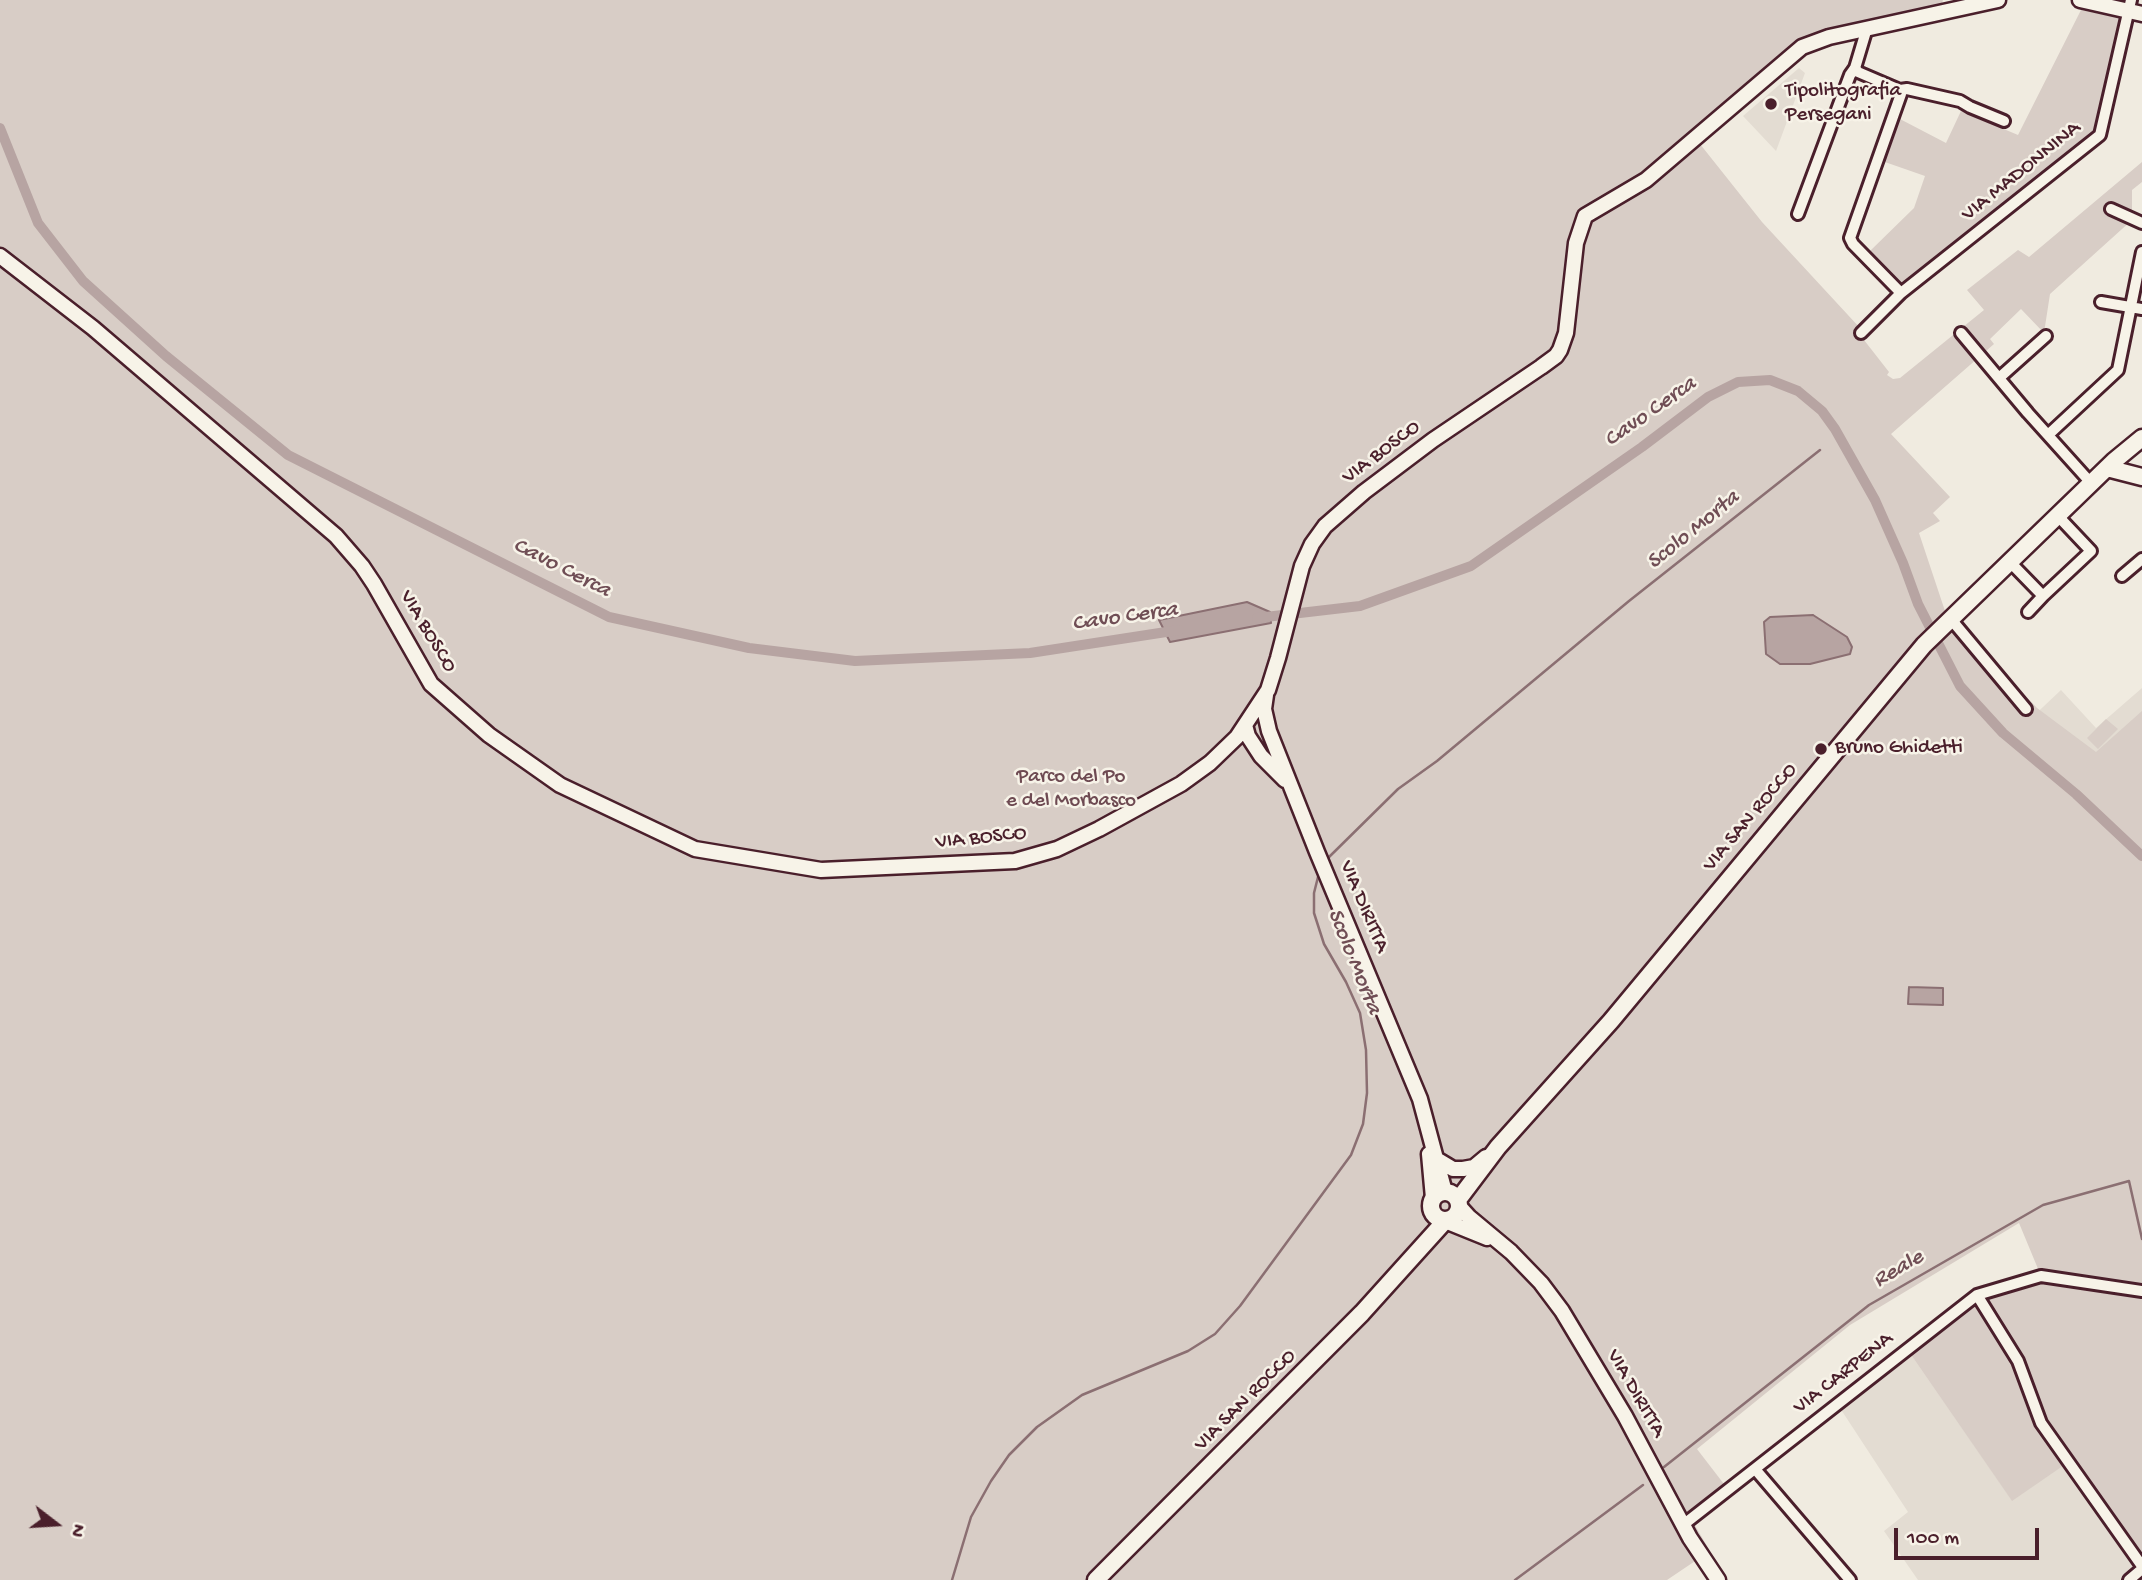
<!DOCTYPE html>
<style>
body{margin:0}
#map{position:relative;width:2142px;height:1580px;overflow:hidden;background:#f0ebe0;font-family:"Gochi Hand",sans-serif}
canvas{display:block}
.north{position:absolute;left:21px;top:1489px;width:70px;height:70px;-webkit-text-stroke:5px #f7f3e8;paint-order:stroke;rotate:107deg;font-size:19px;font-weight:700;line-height:28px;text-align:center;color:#4a1f2b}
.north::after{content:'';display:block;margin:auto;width:24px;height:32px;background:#4a1f2b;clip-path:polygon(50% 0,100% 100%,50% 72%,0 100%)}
.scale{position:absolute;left:1894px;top:1528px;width:145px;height:32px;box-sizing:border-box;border:4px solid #4a1f2b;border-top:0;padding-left:9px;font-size:21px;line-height:24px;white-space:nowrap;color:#4a1f2b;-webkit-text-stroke:5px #f7f3e8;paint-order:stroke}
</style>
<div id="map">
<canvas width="2142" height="1580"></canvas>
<div class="north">N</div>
<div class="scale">100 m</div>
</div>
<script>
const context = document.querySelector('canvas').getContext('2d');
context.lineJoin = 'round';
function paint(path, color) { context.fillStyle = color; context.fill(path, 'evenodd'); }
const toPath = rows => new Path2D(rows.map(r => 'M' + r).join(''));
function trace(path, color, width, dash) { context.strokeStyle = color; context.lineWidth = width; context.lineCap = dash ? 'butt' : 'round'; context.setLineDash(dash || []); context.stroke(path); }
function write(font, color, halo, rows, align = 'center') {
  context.font = font + ' "Gochi Hand",sans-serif'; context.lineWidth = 5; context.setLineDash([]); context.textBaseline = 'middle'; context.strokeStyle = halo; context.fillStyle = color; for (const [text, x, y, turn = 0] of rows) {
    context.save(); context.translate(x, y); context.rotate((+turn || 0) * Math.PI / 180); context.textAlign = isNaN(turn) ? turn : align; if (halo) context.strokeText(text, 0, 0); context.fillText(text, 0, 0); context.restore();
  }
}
paint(toPath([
 [1799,68,1805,73,1776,151,1743,116],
 [2142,688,2142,832,2025,724,2061,690,2096,728],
 [1907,1349,2012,1500,2070,1460,2138,1568,2124,1580,1918,1580,1884,1531,1908,1512,1838,1405]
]), '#e3dcd2');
paint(toPath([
 [0,0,1943,0,1941,6,1829,34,1833,45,1809,54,1700,144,1762,222,1860,328,1864,340,1889,372,1887,375,1893,379,1900,378,1984,310,1967,290,2018,250,2029,257,2142,162,2142,182,2132,190,2132,220,2050,294,2044,333,2021,309,1990,339,1994,344,1891,434,1950,497,1933,513,1940,521,1919,533,1945,611,2037,708,2096,752,2142,711,2142,1565,2070,1461,2012,1501,1907,1349,1977,1294,2041,1276,2019,1223,1850,1325,1697,1449,1727,1488,1690,1517,1710,1551,1667,1580,0,1580],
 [2081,10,2121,18,2095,132,1903,284,1870,251,1914,208,1925,176,1882,161,1898,118,1946,143,1961,111,2018,135],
 [2106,719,2118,729,2098,749,2087,738]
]), '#d8cdc6');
const water = toPath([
 [1247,602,1270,612,1271,623,1170,642,1159,620,1247,602],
 [1813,615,1847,637,1852,647,1850,654,1810,664,1780,664,1766,654,1764,622,1770,617,1813,615],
 [1909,987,1943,988,1943,1005,1908,1004,1909,987]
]);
paint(water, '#b7a4a2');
trace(water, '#8b6f72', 2);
trace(toPath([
 [1325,861,1398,789,1437,761,1629,601,1820,450],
 [1664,1467,1869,1305,2043,1205,2129,1181,2142,1239],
 [952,1580,971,1517,991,1481,1009,1455,1037,1427,1082,1395,1188,1351,1215,1334,1240,1306,1351,1155,1363,1124,1367,1093,1366,1050,1360,1013,1346,982,1324,944,1314,913,1314,893,1319,873],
 [1515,1580,1643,1485]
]), '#8b6f72', 2.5);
trace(toPath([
 [0,128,38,223,83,281,166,356,288,455,609,617,749,648,855,661,1030,653,1179,630],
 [1257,618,1360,606,1471,566,1642,447,1708,397,1738,382,1770,380,1798,391,1822,411,1835,429,1875,500,1903,563,1918,604,1960,686,2003,733,2076,794,2142,856]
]), '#b7a4a2', 10);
const minor = toPath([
 [1855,68,1858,72,1900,90,1907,89,1960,101,1970,107,2004,121],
 [1900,90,1901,94,1850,238,1853,244,1901,293,2100,135,2131,0],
 [2111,209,2142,223],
 [1798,214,1850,75,1855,68,1867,28],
 [2101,302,2142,309],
 [1861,333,1901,293],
 [1961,333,2028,413,2091,483],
 [1999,378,2046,336],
 [2048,435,2118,370,2142,252],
 [2009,561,2043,596,2091,551,2057,515],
 [2122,576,2142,559],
 [2028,612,2043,596],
 [1950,618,2026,709],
 [1977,1295,2018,1361,2041,1423,2142,1566],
 [1755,1469,1850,1580],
 [1683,1525,1977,1295,2041,1276,2142,1291],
 [2129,1580,2142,1569]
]);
const tertiary = toPath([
 [2080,0,2142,14],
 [0,256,93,328,336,536,362,566,374,584,431,684,489,735,560,785,695,849,821,870,1015,861,1057,849,1099,829,1181,784,1210,763,1237,737,1268,690,1278,658,1302,566,1312,544,1325,526,1364,492,1433,440,1541,367,1556,356,1560,350,1566,333,1576,243,1585,216,1646,180,1802,47,1829,37,1998,0],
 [1266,695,1264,709,1269,731,1317,852,1420,1099,1445,1192],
 [1245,725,1248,736,1261,756,1285,780],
 [1429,1154,1433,1198],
 [1438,1160,1453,1169,1463,1169,1474,1167,1486,1157],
 [1459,1206,1469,1217,1511,1252,1541,1283,1562,1311,1625,1416,1690,1538,1718,1580],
 [1445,1221,1487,1238]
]);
const secondary = toPath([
 [2107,468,2142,477],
 '1431 1206a14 14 0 1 1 28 0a14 14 0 1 1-28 0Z',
 [1458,1200,1498,1147,1611,1021,1924,645,2114,461,2142,438],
 [1096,1580,1362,1313,1445,1221]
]);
trace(minor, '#4a1f2b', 16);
trace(tertiary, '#4a1f2b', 19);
trace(secondary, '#4a1f2b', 21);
trace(minor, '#f7f3e8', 10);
trace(tertiary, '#f7f3e8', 14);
trace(secondary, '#f7f3e8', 16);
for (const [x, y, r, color] of [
 [1771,104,7,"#4a1f2b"],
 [1821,749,7,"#4a1f2b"]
]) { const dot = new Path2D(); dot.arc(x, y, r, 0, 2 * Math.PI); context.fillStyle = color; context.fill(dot); trace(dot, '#f7f3e8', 2.5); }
write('21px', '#4a1f2b', '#f7f3e8', [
 ["Tipolitografia",1785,92],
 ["Persegani",1785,116],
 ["Bruno Ghidetti",1835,749]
], 'left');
write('21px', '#4a1f2b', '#f7f3e8', [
 ["VIA MADONNINA",2022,172,-39],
 ["VIA BOSCO",1382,453,-37],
 ["VIA BOSCO",427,632,59],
 ["VIA SAN ROCCO",1751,818,-50],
 ["VIA BOSCO",981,839,-6],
 ["VIA DIRITTA",1363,907,67],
 ["VIA CARPENA",1844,1374,-38],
 ["VIA DIRITTA",1635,1394,60],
 ["VIA SAN ROCCO",1246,1401,-45]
]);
write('21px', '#6e4a52', '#f7f3e8', [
 ["Parco del Po",1071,778],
 ["e del Morbasco",1071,802]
]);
write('italic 23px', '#704e55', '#f7f3e8', [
 ["Cavo Cerca",1651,413,-35],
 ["Scolo Morta",1694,531,-39],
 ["Cavo Cerca",561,569,27],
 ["Cavo Cerca",1125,618,-8],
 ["Scolo Morta",1353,962,68],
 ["Reale",1899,1270,-30]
]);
</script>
